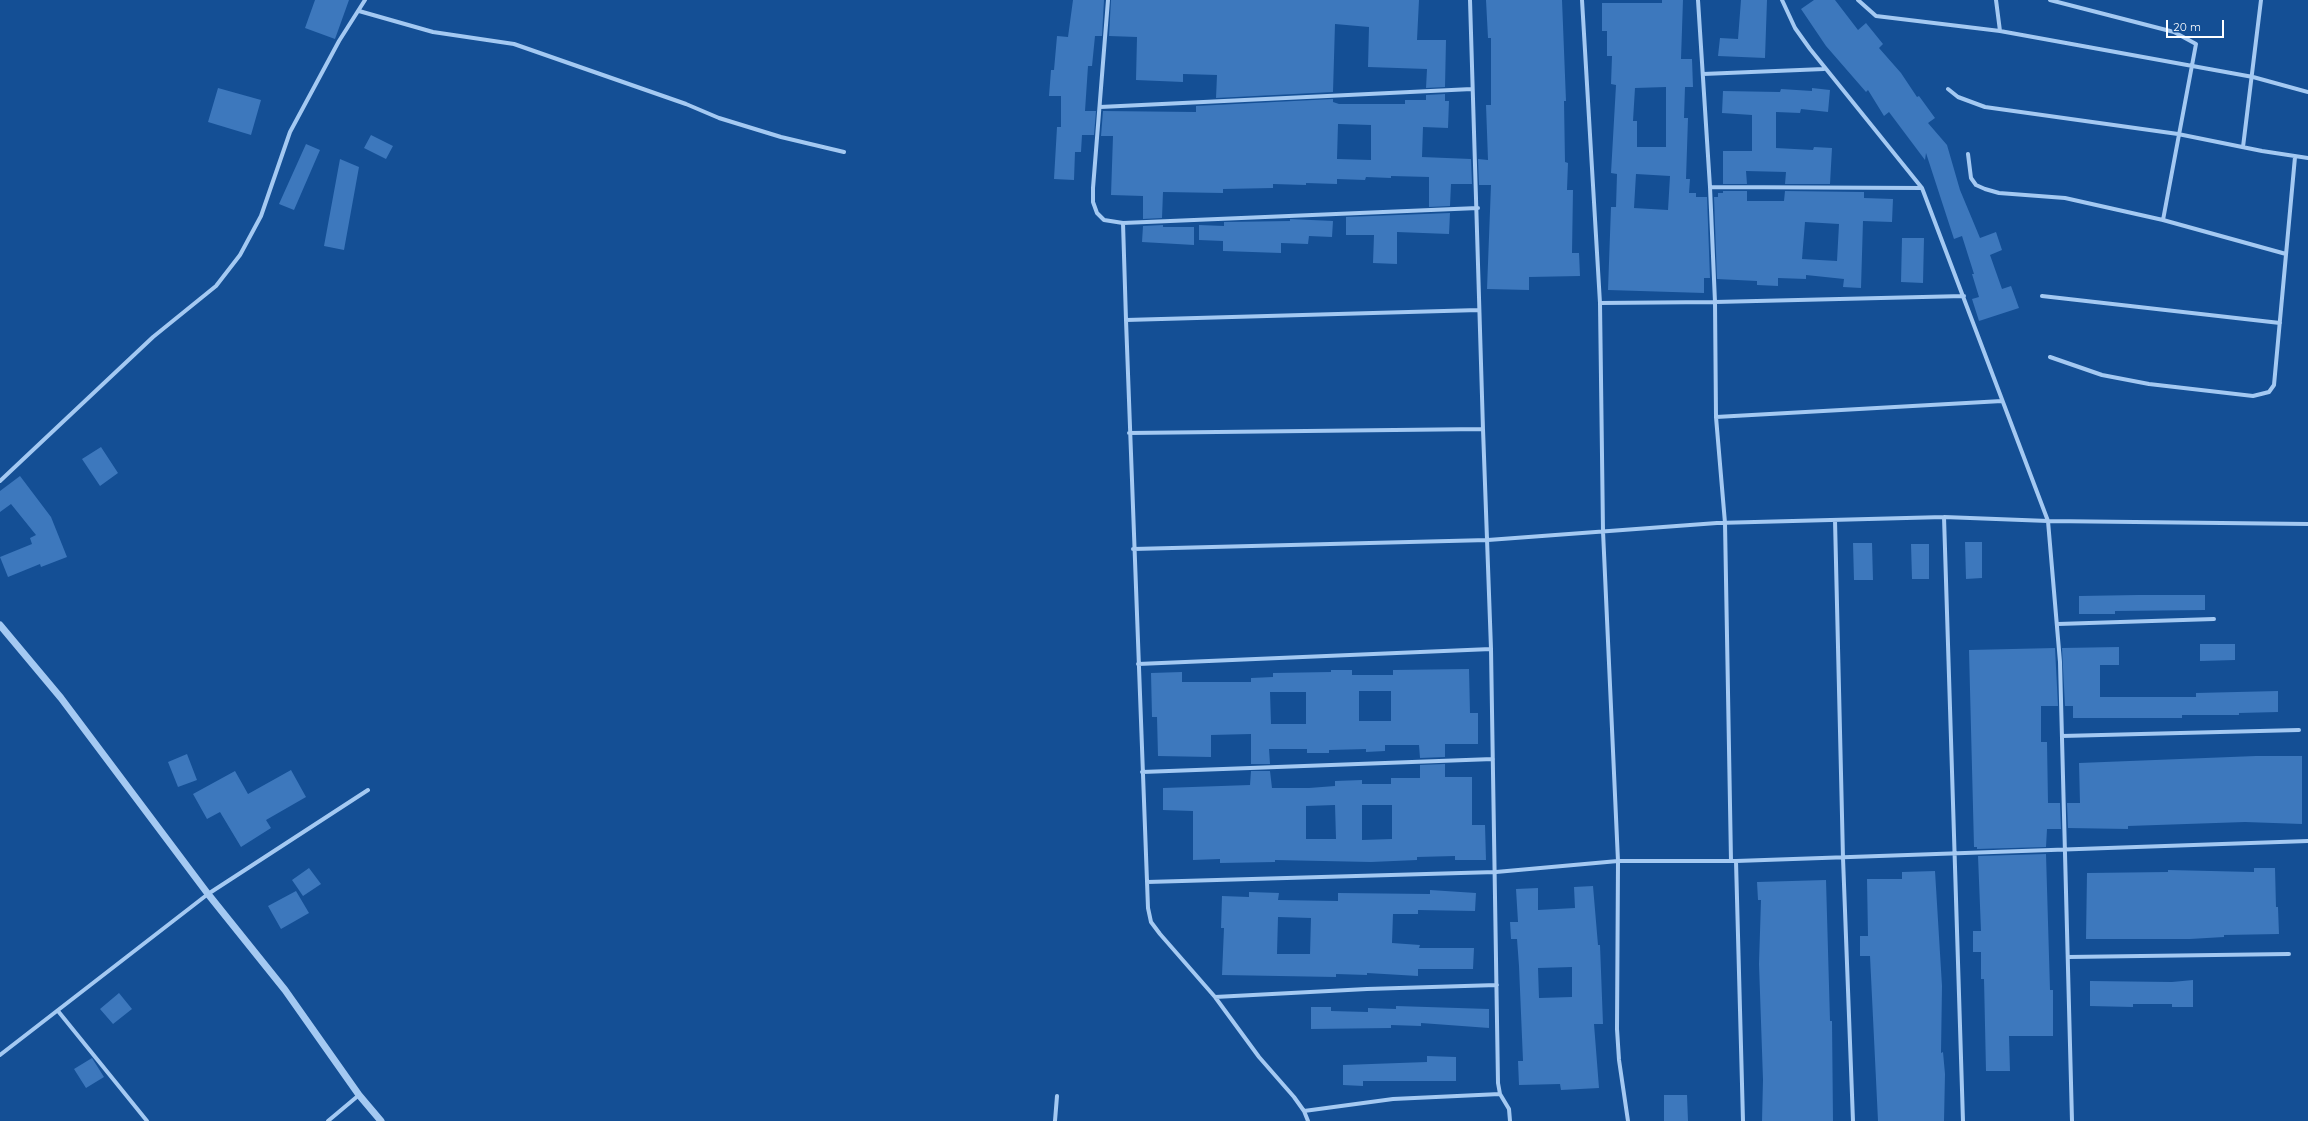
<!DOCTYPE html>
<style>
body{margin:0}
#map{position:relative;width:2308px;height:1121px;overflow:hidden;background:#144f95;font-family:Quicksand,sans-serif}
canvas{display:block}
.scale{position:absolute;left:2166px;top:20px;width:58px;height:18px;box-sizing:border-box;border:2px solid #fff;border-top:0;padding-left:5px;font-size:12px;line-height:14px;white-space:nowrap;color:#fff;-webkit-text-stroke:3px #144f95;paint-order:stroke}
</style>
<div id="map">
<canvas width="2308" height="1121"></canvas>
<div class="scale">20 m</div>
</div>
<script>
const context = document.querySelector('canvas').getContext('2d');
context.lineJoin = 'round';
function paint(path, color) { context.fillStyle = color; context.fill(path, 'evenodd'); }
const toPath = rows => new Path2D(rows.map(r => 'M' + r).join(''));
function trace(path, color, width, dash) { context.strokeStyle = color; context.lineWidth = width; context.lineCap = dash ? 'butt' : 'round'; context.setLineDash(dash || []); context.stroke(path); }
paint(toPath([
 [315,0,349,0,335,39,305,28],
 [1073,0,1104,0,1102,36,1095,36,1092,66,1088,66,1085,111,1096,111,1094,135,1082,135,1081,152,1075,152,1074,180,1054,179,1057,127,1061,127,1061,96,1049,96,1051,70,1054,70,1057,36,1068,37],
 [1111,0,1419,0,1417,40,1446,40,1445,87,1426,88,1427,69,1368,67,1369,27,1335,24,1333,92,1216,98,1217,75,1183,74,1183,82,1136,80,1137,37,1109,36],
 [1486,0,1562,0,1566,101,1564,101,1565,162,1568,163,1567,190,1573,190,1572,253,1579,253,1580,276,1529,277,1529,290,1487,289,1491,185,1479,185,1478,159,1488,160,1486,105,1491,105,1491,38,1488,38],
 [1662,0,1683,0,1681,59,1692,59,1693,87,1685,87,1684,118,1688,118,1686,179,1690,179,1689,193,1696,193,1696,197,1707,197,1710,278,1704,278,1704,293,1608,290,1611,207,1616,207,1617,174,1611,173,1616,85,1611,84,1612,56,1607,56,1607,31,1602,31,1602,3,1662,3],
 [1666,87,1666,147,1637,147,1637,121,1633,121,1635,88],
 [1636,174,1670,176,1668,210,1634,208],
 [1741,0,1767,0,1765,58,1718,56,1720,38,1738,39],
 [1814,0,1835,0,1858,30,1866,23,1883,44,1879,48,1901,73,1917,97,1919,96,1935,118,1928,123,1947,145,1960,190,1980,238,1996,232,2002,250,1990,255,2002,289,2011,286,2019,308,1979,321,1972,299,1979,297,1972,274,1974,274,1962,236,1954,239,1926,153,1925,160,1889,112,1884,116,1868,90,1866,92,1826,46,1801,9],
 [218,88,261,100,251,135,208,122],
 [1812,88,1830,90,1828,112,1801,109,1800,113,1776,112,1776,148,1813,150,1814,147,1832,148,1830,184,1785,184,1786,172,1746,171,1747,184,1723,184,1723,151,1752,151,1752,115,1722,113,1723,91,1780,92,1781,89,1812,91],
 [1445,94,1445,101,1449,101,1448,128,1423,127,1422,157,1471,159,1472,184,1451,184,1450,206,1429,207,1429,177,1391,176,1391,178,1366,177,1365,180,1337,179,1337,184,1306,183,1306,185,1273,184,1273,188,1223,189,1223,193,1163,192,1162,218,1143,219,1143,196,1111,195,1113,136,1101,136,1103,111,1196,112,1196,106,1333,99,1333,102,1339,104,1405,104,1405,100,1426,100,1426,95],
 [1338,124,1371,125,1371,160,1337,159],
 [371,135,393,146,386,159,364,148],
 [306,144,320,150,294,210,279,204],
 [340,159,359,167,344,250,324,246],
 [1723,191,1747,191,1747,201,1784,201,1785,191,1864,192,1864,198,1893,199,1892,222,1863,221,1861,288,1843,287,1844,279,1806,275,1806,279,1778,278,1778,286,1757,285,1757,281,1717,279,1714,197,1718,197,1718,193,1723,193],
 [1805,222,1839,224,1837,261,1802,259],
 [1450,213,1449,234,1397,232,1397,264,1373,263,1374,235,1346,235,1346,217],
 [1290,219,1333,221,1332,237,1309,236,1308,244,1281,243,1281,253,1223,251,1223,241,1199,240,1199,225,1224,226,1224,222,1290,221],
 [1163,225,1163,227,1194,227,1194,245,1142,242,1143,226],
 [1902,238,1924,238,1923,283,1901,282],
 [101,447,118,473,100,486,82,459],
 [20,476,51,517,67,557,41,567,40,564,8,577,0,557,32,544,30,538,36,535,11,504,0,512,0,491],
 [1965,542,1982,542,1982,578,1966,579],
 [1853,543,1872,543,1873,580,1854,580],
 [1911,544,1929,544,1929,579,1912,579],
 [2138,595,2205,595,2205,610,2115,611,2115,614,2079,614,2079,596],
 [2200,644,2235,644,2235,660,2200,661],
 [2119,647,2119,665,2100,665,2100,697,2196,697,2196,693,2278,691,2278,712,2239,713,2239,715,2182,715,2182,718,2073,718,2073,706,2065,706,2062,648],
 [2055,648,2058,706,2041,706,2041,742,2047,742,2048,803,2060,803,2061,829,2047,829,2046,847,1977,849,1977,847,1974,847,1969,650],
 [1469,669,1470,713,1478,713,1478,744,1445,744,1445,757,1420,758,1419,745,1385,745,1385,751,1366,752,1366,749,1329,750,1329,753,1307,753,1307,749,1269,749,1270,764,1251,764,1251,734,1211,735,1211,757,1158,756,1157,717,1152,717,1151,673,1182,672,1182,682,1251,682,1251,678,1273,677,1273,673,1331,672,1331,670,1352,670,1352,675,1393,675,1393,670],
 [1359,691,1391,691,1391,721,1359,721],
 [1270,692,1306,692,1306,724,1271,724],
 [187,754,197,780,178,787,168,762],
 [2256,756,2302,756,2302,824,2245,822,2128,826,2128,829,2068,828,2067,803,2080,803,2079,763],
 [1445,764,1445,777,1472,777,1472,825,1485,825,1486,860,1455,860,1455,856,1417,857,1417,860,1371,862,1275,860,1275,862,1220,863,1220,859,1193,860,1193,811,1163,810,1163,788,1250,785,1251,771,1270,771,1272,788,1309,788,1335,786,1335,781,1362,780,1362,784,1391,784,1391,778,1420,778,1420,765],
 [1335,805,1336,839,1306,839,1306,806],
 [1362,805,1392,805,1392,839,1362,840],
 [291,770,306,797,266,820,271,828,241,847,220,812,207,819,193,794,235,771,248,794],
 [2046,854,2050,990,2053,990,2053,1036,2009,1036,2010,1071,1986,1071,1984,979,1981,979,1981,952,1973,952,1973,931,1981,931,1978,856],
 [309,868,321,884,303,896,292,880],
 [2254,868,2275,868,2276,907,2278,907,2279,934,2224,935,2224,937,2190,939,2086,939,2087,873,2168,872,2168,870,2254,872],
 [1935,871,1942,986,1941,1053,1943,1052,1945,1074,1944,1121,1878,1121,1870,956,1860,956,1860,936,1868,936,1867,879,1902,879,1902,872],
 [1826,880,1830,1021,1832,1021,1833,1121,1762,1121,1763,1080,1759,964,1761,900,1758,900,1757,882],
 [1593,886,1598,945,1600,945,1603,1024,1594,1024,1599,1088,1561,1090,1560,1084,1519,1085,1518,1061,1523,1061,1519,966,1517,939,1511,939,1510,922,1518,922,1516,889,1538,888,1538,910,1575,908,1574,887],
 [1572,967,1572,997,1539,998,1538,968],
 [1430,890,1476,893,1475,911,1418,910,1418,914,1393,914,1392,943,1420,945,1419,948,1474,948,1473,969,1418,969,1418,976,1367,973,1367,975,1336,974,1336,977,1222,975,1224,928,1221,928,1222,896,1249,897,1249,892,1279,893,1278,900,1338,901,1338,893,1430,894],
 [1278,917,1311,918,1310,954,1277,954],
 [296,891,309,913,281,929,268,906],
 [2193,980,2193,1007,2172,1007,2172,1004,2133,1004,2133,1007,2090,1006,2090,981,2172,982],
 [119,993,132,1009,113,1024,100,1009],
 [1396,1006,1489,1009,1489,1028,1421,1023,1421,1026,1391,1025,1391,1028,1311,1029,1311,1007,1331,1007,1331,1011,1368,1012,1368,1008,1396,1009],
 [1427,1056,1456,1057,1456,1081,1363,1081,1363,1086,1343,1085,1343,1065,1427,1062],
 [92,1058,104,1077,86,1088,74,1069],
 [1664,1095,1687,1095,1688,1121,1664,1121]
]), '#3d78bd');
trace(toPath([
 [1108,0,1093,188,1093,202,1097,213,1104,220,1123,223,1478,208],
 [1470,0,1483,429,1491,649,1498,1083,1500,1094,1509,1109,1510,1121],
 [1582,0,1600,303,1603,531,1618,861,1617,1029,1619,1060,1628,1121],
 [1698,0,1710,187,1715,302,1716,417,1725,523,1731,861],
 [1782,0,1795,28,1810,49,1922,188,2048,521,2308,524],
 [1858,0,1876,16,2000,31,2253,77,2308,92],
 [1996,0,2000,31],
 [359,11,433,32,514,44,686,104,719,118,781,137,844,152],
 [1703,74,1824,69],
 [1948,89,1958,97,1985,107,2178,134,2262,151,2308,158],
 [1100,107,1472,89],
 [2243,147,2261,0],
 [1968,154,1971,178,1976,185,1985,189,1999,193,2065,198,2163,220,2196,44,2174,32,2050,0],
 [1710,187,1922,188],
 [2163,220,2286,254],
 [1123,223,1126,320,1479,310],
 [2042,296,2280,323],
 [1600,303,1715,302,1964,296],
 [1126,320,1148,908,1151,922,1160,934,1215,997,1259,1057,1294,1097,1304,1111,1308,1121],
 [2050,357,2102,375,2149,384,2253,396,2269,392,2274,385,2295,157],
 [1716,417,2002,401],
 [1129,433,1483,429],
 [0,481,153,337,216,286,240,255,261,216,290,132,339,41,365,0],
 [1944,517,1963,1121],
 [1835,520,1843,858,1853,1121],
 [1133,549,1488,540,1717,523,1944,517,2048,521,2060,662,2072,1121],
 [2058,624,2214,619],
 [1138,664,1491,649],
 [2062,736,2299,730],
 [1142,772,1493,759],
 [1736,861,1743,1121],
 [1147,882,1496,872,1618,861,1736,861,2308,841],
 [2068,957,2289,954],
 [1215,997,1367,989,1497,985],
 [58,1011,147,1121],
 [0,1055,208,894,368,790],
 [1304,1111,1393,1099,1500,1094],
 [328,1121,359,1095],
 [1055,1121,1057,1096]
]), '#a4c9f2', 4);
trace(toPath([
 [0,625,61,698,208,894,285,990,359,1095,381,1121]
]), '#a4c9f2', 7);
</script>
